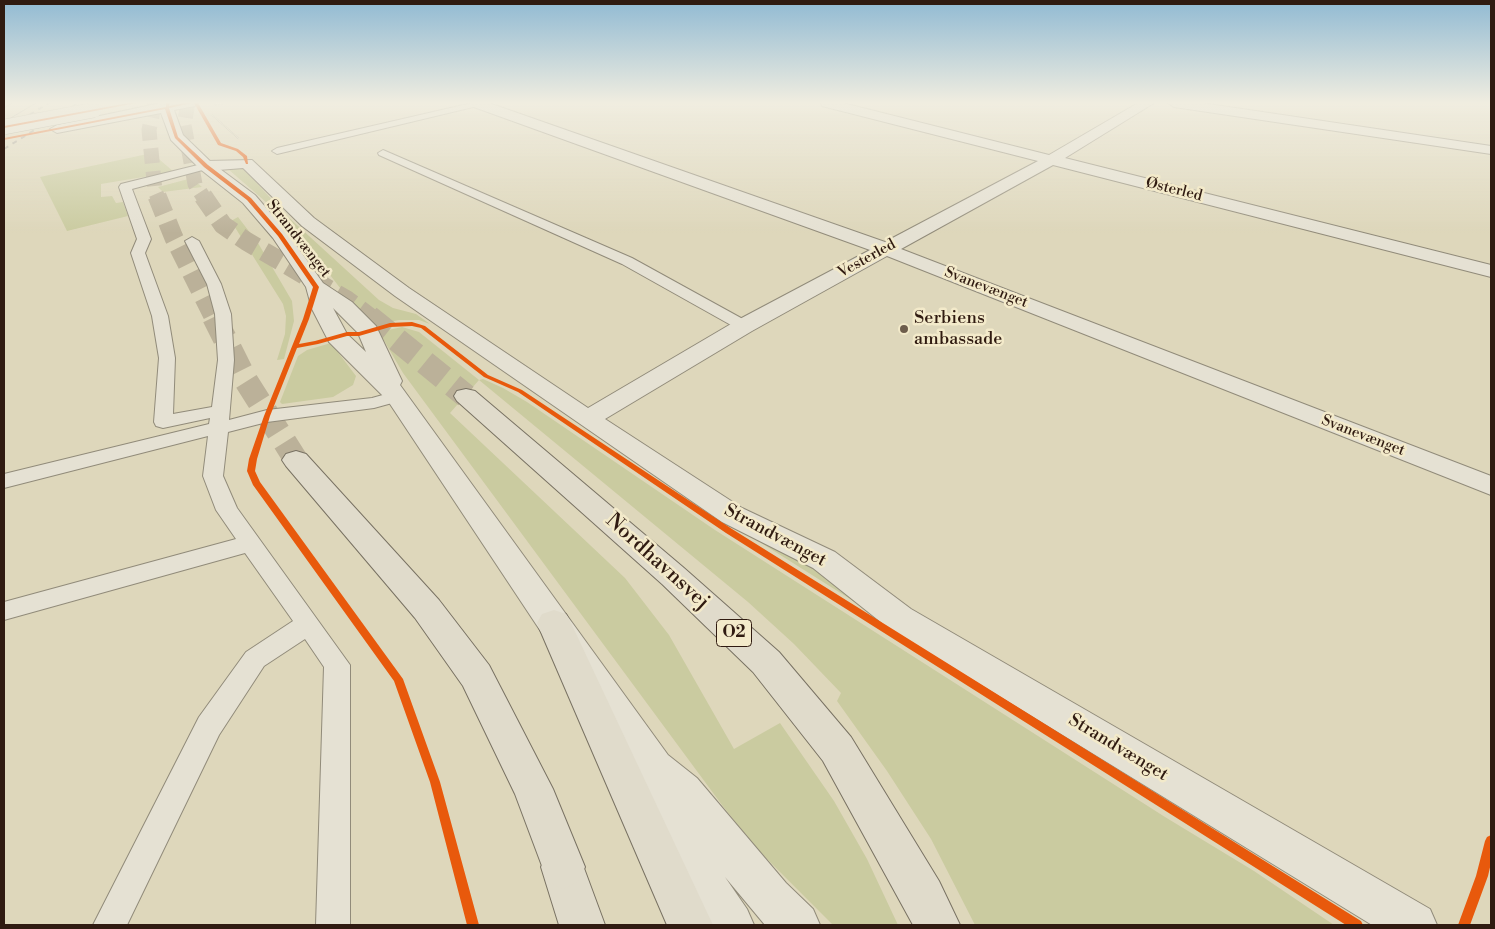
<!DOCTYPE html>
<meta charset="utf-8">
<style>
body{margin:0}
#map{position:relative;width:1495px;height:929px;overflow:hidden;background:#ded7bb;font-family:"Libre Bodoni",serif}
canvas{display:block}
.frame{position:absolute;inset:0;border:5px solid #301b11;pointer-events:none}
</style>
<div id="map">
<canvas width="1495" height="929"></canvas>
<div class="frame"></div>
</div>
<script>
const context = document.querySelector('canvas').getContext('2d');
context.lineJoin = 'round';
function paint(path, color) { context.fillStyle = color; context.fill(path, 'evenodd'); }
const toPath = rows => new Path2D(rows.map(r => 'M' + r).join(''));
function trace(path, color, width, dash) { context.strokeStyle = color; context.lineWidth = width; context.lineCap = dash ? 'butt' : 'round'; context.setLineDash(dash || []); context.stroke(path); }
function write(font, color, halo, rows, align = 'center') {
  context.font = font + ' "Libre Bodoni",serif'; context.lineWidth = 5; context.setLineDash([]); context.textBaseline = 'middle'; context.strokeStyle = halo; context.fillStyle = color; for (const [text, x, y, turn = 0] of rows) {
    context.save(); context.translate(x, y); context.rotate((+turn || 0) * Math.PI / 180); context.textAlign = isNaN(turn) ? turn : align; if (halo) context.strokeText(text, 0, 0); context.fillText(text, 0, 0); context.restore();
  }
}
paint(toPath([
 [152,153,174,172,101,184,101,197,112,196,116,203,123,202,128,216,67,231,40,177],
 [239,167,243,168,286,215,379,300,393,308,416,314,430,324,419,320,399,320,374,325,347,297,290,223,228,169],
 [192,178,202,187,163,192,158,187],
 [238,217,258,243,292,301,294,321,284,359,277,360,285,334,286,316,283,304,231,221],
 [402,327,419,332,479,380,483,379,503,388,527,402,715,530,1165,817,1254,871,1334,925,975,925,931,839,887,771,837,701,841,693,794,644,748,602,479,380,450,413,625,578,669,635,734,749,780,723,834,801,867,859,898,925,833,925,755,847,722,805,403,373,379,332],
 [331,343,356,376,353,385,333,397,282,404,280,402,298,356,307,350],
 [747,534,812,566,877,616]
]), '#cacba0');
trace(toPath([
 [155,103,149,130,155,191,158,198],
 [188,103,184,125,195,184,204,198]
]), '#bbb199', 15, [15, 8]);
trace(toPath([
 [157,196,174,238,214,318],
 [203,196,223,225,246,241,347,300,371,318]
]), '#bbb199', 19, [19, 9]);
trace(toPath([
 [214,317,245,379,296,460],
 [369,317,466,396]
]), '#bbb199', 24, [24, 12]);
const service = toPath([
 [472,103,490,103,277,154,272,151,277,148,472,103],
 [383,150,632,258,750,323,752,326,750,329,738,329,622,264,379,155,378,153,383,150],
 [206,163,210,164,210,168,132,189,151,239,145,253,168,316,175,358,173,414,212,407,218,360,215,314,207,284,185,241,192,237,199,241,221,284,231,314,234,360,229,420,267,410,372,398,397,391,403,392,406,396,403,400,374,408,267,422,228,432,223,476,237,508,350,665,350,925,316,925,324,667,305,639,264,666,219,735,127,925,93,925,199,717,246,652,293,621,245,553,4,620,4,602,236,539,216,510,203,476,208,436,4,488,4,474,209,424,210,418,163,428,156,426,154,422,159,358,152,316,131,253,137,239,119,187,121,184,206,163]
]);
const minor = toPath([
 [470,103,489,103,885,242,1038,161,822,106,821,103,843,103,1049,155,1138,103,1154,103,1065,158,1491,265,1491,277,1053,165,901,249,1491,476,1491,495,887,256,752,331,605,419,742,508,835,552,911,609,1430,909,1437,925,1372,925,887,627,813,568,722,522,395,296,302,226,243,168,206,171,198,166,206,161,252,160,314,218,409,288,588,408,736,321,870,250,471,106,470,103],
 [1168,103,1202,103,1491,146,1491,154,1174,107,1168,103]
]);
const tertiary = toPath([
 [161,103,196,103,195,106,174,110,183,135,212,163,255,195,286,231,323,283,352,302,376,326,402,381,400,385,668,755,697,778,786,883,813,909,820,925,765,925,725,877,747,909,754,925,704,925,695,913,668,856,641,793,636,775,388,401,329,342,312,309,306,287,273,238,243,203,200,169,171,140,161,113,57,133,50,129,57,125,161,103],
 [333,308,358,333,366,352,347,334,333,308]
]);
const primary = toPath([
 [554,610,566,614,571,623,713,925,667,925,537,623,542,614,554,610],
 [563,845,578,852,605,925,559,925,541,867,548,852,563,845]
]);
const trunk = toPath([
 [466,389,475,391,684,568,779,652,851,737,939,881,960,925,913,925,823,761,753,672,662,584,457,401,454,396,457,391,466,389],
 [296,451,306,454,439,600,489,665,553,789,585,867,578,882,563,889,548,882,515,794,463,686,415,618,286,466,282,460,286,454,296,451]
]);
trace(service, '#918b7a', 2);
trace(minor, '#918b7a', 2);
trace(tertiary, '#918b7a', 2);
trace(primary, '#797263', 2);
trace(trunk, '#797263', 2);
trace(toPath([
 [215,105,224,103],
 [212,115,239,139]
]), '#a39e93', 2, [0.5, 1]);
paint(service, '#e5e1d3');
paint(minor, '#e5e1d3');
paint(tertiary, '#e5e1d3');
paint(primary, '#e0dbcb');
paint(trunk, '#e0dbcb');
trace(toPath([
 [4,108,12,103],
 [4,122,36,103]
]), '#a39e93', 1);
trace(toPath([
 [4,130,49,103],
 [4,149,78,103]
]), '#a39e93', 2, [5, 5]);
const tertiaryBridge = toPath([
 [4,127,94,110]
]);
trace(tertiaryBridge, '#918b7a', 16, []);
trace(tertiaryBridge, '#e5e1d3', 15);
paint(toPath([
 [128,103,137,103,4,128,4,126,128,103],
 [166,103,170,103,169,106,184,103,192,103,169,108,178,137,208,165,251,198,282,234,319,287,309,319,299,344,315,341,347,332,359,332,390,323,412,322,425,326,488,375,522,390,732,529,1361,921,1363,925,1346,925,726,533,518,392,484,377,421,328,412,326,390,327,359,336,347,336,318,344,297,348,270,416,257,459,255,471,260,482,403,679,440,782,479,925,467,925,430,782,394,681,253,485,247,471,249,459,264,416,303,319,313,287,278,236,247,200,204,167,175,138,165,109,4,140,4,138,166,107,166,103],
 [194,103,198,103,221,143,238,149,247,156,248,164,246,164,243,157,236,151,218,145,194,103],
 [1491,835,1491,863,1488,876,1470,925,1458,925,1476,876,1485,841,1487,837,1491,835]
]), '#e8590c');
const sky = context.createLinearGradient(0, 0, 0, 233);
sky.addColorStop(0, '#91bad3');
sky.addColorStop(0.44, '#f0ede0');
sky.addColorStop(1, '#f0ede000');
context.fillStyle = sky;
context.fillRect(0, 0, 1495, 233);
for (const [x, y, r, color] of [
 [904,329,5,"#6d5d4c"]
]) { const dot = new Path2D(); dot.arc(x, y, r, 0, 2 * Math.PI); context.fillStyle = color; context.fill(dot); trace(dot, '#f3eaca', 2); }
write('15px', '#301b11', '#f3eaca', [
 ["Østerled",1174,190,14],
 ["Strandvænget",298,239,52],
 ["Vesterled",867,259,-29],
 ["Svanevænget",986,288,21],
 ["Svanevænget",1363,436,21]
]);
for (const [x, y, w] of [
 [734,633,35]
]) { const box = new Path2D(); box.roundRect(x - w / 2, y - 13.5, w, 27, 4); context.fillStyle = '#f3eaca'; context.fill(box); trace(box, '#301b11', 1); }
write('bold 16px', '#301b11', null, [
 ["O2",734,633]
]);
write('18px', '#301b11', '#f3eaca', [
 ["Serbiens",914,319],
 ["ambassade",914,340]
], 'left');
write('18px', '#301b11', '#f3eaca', [
 ["Strandvænget",775,536,28],
 ["Strandvænget",1118,748,31]
]);
write('21px', '#301b11', '#f3eaca', [
 ["Nordhavnsvej",657,562,42]
]);
</script>
